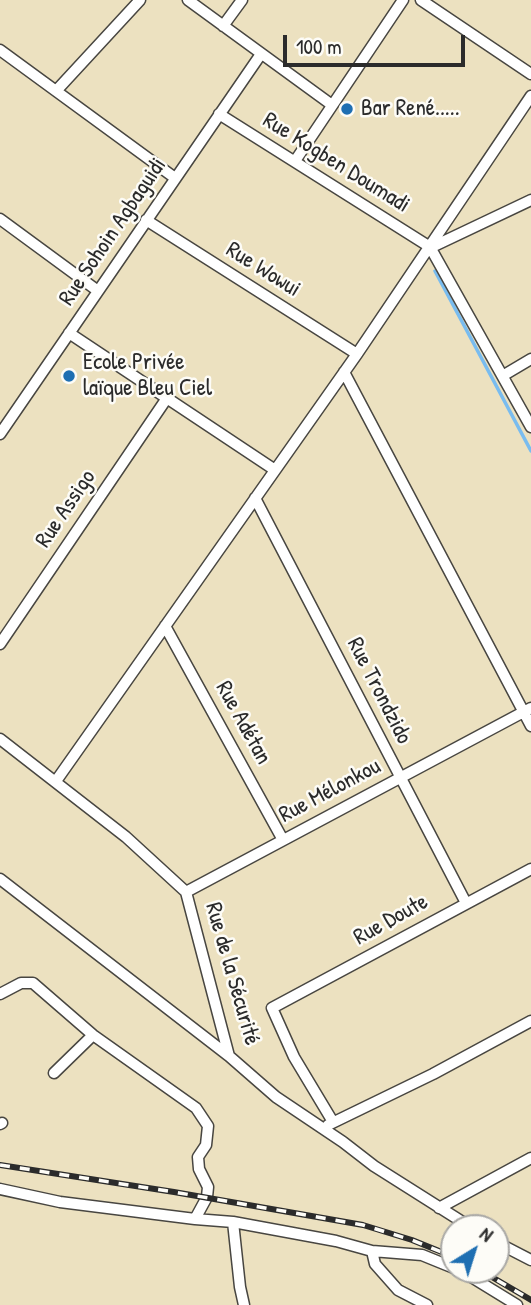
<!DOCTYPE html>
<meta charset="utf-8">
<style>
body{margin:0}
#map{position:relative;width:531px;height:1305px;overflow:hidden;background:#ece1c0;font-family:"Patrick Hand",sans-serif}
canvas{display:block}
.north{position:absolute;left:440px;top:1214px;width:70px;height:70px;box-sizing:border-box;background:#fdfcf7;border:2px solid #a9a8a5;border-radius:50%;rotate:38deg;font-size:19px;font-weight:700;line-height:28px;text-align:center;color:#2b2b2b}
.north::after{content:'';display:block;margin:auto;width:24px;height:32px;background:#1f6fb2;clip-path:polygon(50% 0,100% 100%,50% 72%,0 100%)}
.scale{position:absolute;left:283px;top:35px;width:182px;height:32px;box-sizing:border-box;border:4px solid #2b2b2b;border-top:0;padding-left:9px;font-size:21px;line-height:24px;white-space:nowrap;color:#2b2b2b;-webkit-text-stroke:5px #fdfcf7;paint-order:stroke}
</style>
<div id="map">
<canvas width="531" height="1305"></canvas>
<div class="north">N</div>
<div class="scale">100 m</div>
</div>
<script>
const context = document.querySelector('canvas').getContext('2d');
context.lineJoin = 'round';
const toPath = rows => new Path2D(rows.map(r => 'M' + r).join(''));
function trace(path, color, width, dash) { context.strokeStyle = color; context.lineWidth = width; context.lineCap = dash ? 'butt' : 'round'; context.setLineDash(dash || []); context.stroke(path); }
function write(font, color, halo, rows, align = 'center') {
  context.font = font + ' "Patrick Hand",sans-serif'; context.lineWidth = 5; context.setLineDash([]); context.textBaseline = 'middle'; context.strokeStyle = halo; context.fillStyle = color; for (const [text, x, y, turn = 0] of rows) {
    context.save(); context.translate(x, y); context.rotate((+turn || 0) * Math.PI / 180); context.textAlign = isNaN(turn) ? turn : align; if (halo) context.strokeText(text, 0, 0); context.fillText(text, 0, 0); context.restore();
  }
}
trace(toPath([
 [435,271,531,451]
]), '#79bcef', 3.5);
const minor = toPath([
 [188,0,332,105],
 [421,0,531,74],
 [223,26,242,0],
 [0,50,175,178],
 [56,91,140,0],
 [219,114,430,247,531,427],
 [295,161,403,0],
 [0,219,98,291],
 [146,220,357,354],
 [432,247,531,200],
 [69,333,275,470],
 [344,372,531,726],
 [504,375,531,359],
 [0,434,261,54],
 [255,498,466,903],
 [165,626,283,840],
 [0,644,167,398],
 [0,739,126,837,186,892,229,1056,276,1097,343,1142,374,1166,472,1228],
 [56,781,357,354,531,96],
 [0,879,229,1056],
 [186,892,531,708],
 [0,994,21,983,33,983,93,1035,196,1108,208,1126,206,1145,198,1157,199,1169,208,1187,207,1197,195,1219],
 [54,1073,93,1035],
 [333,1122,294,1057,272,1008,531,869],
 [0,1124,2,1123],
 [328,1125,433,1074,531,1021],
 [0,1189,60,1202,195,1219,233,1222,336,1241,372,1251,422,1255,454,1268],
 [439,1208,531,1158],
 [233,1222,240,1287,244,1305],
 [496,1242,531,1260],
 [372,1251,375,1264,398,1290,427,1305],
 [460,1270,517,1305]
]);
trace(minor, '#484641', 13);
trace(minor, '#fff', 10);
const rail = toPath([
 [0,1165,174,1192,363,1225,412,1240,454,1257],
 [480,1270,531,1300]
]);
trace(rail, '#2b2b2b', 6);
trace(rail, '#fdfcf7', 3.5, [10]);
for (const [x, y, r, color] of [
 [347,109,7,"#1f6fb2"],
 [69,376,7,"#1f6fb2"]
]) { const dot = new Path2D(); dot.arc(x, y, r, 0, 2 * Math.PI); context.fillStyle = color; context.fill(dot); trace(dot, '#fdfcf7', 2.5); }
write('23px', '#2b2b2b', '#fdfcf7', [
 ["Bar René.....",361,109],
 ["Ecole Privée",83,363],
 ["laïque Bleu Ciel",83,389]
], 'left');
write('23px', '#2b2b2b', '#fdfcf7', [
 ["Rue Kogben Doumadi",336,163,32],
 ["Rue Sohoin Agbaguidi",113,232,-56],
 ["Rue Wowui",263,270,32],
 ["Rue Assigo",66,509,-56],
 ["Rue Trondzido",379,691,63],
 ["Rue Adétan",243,723,61],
 ["Rue Mélonkou",330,791,-28],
 ["Rue Doute",391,920,-29],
 ["Rue de la Sécurité",232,974,74]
]);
</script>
